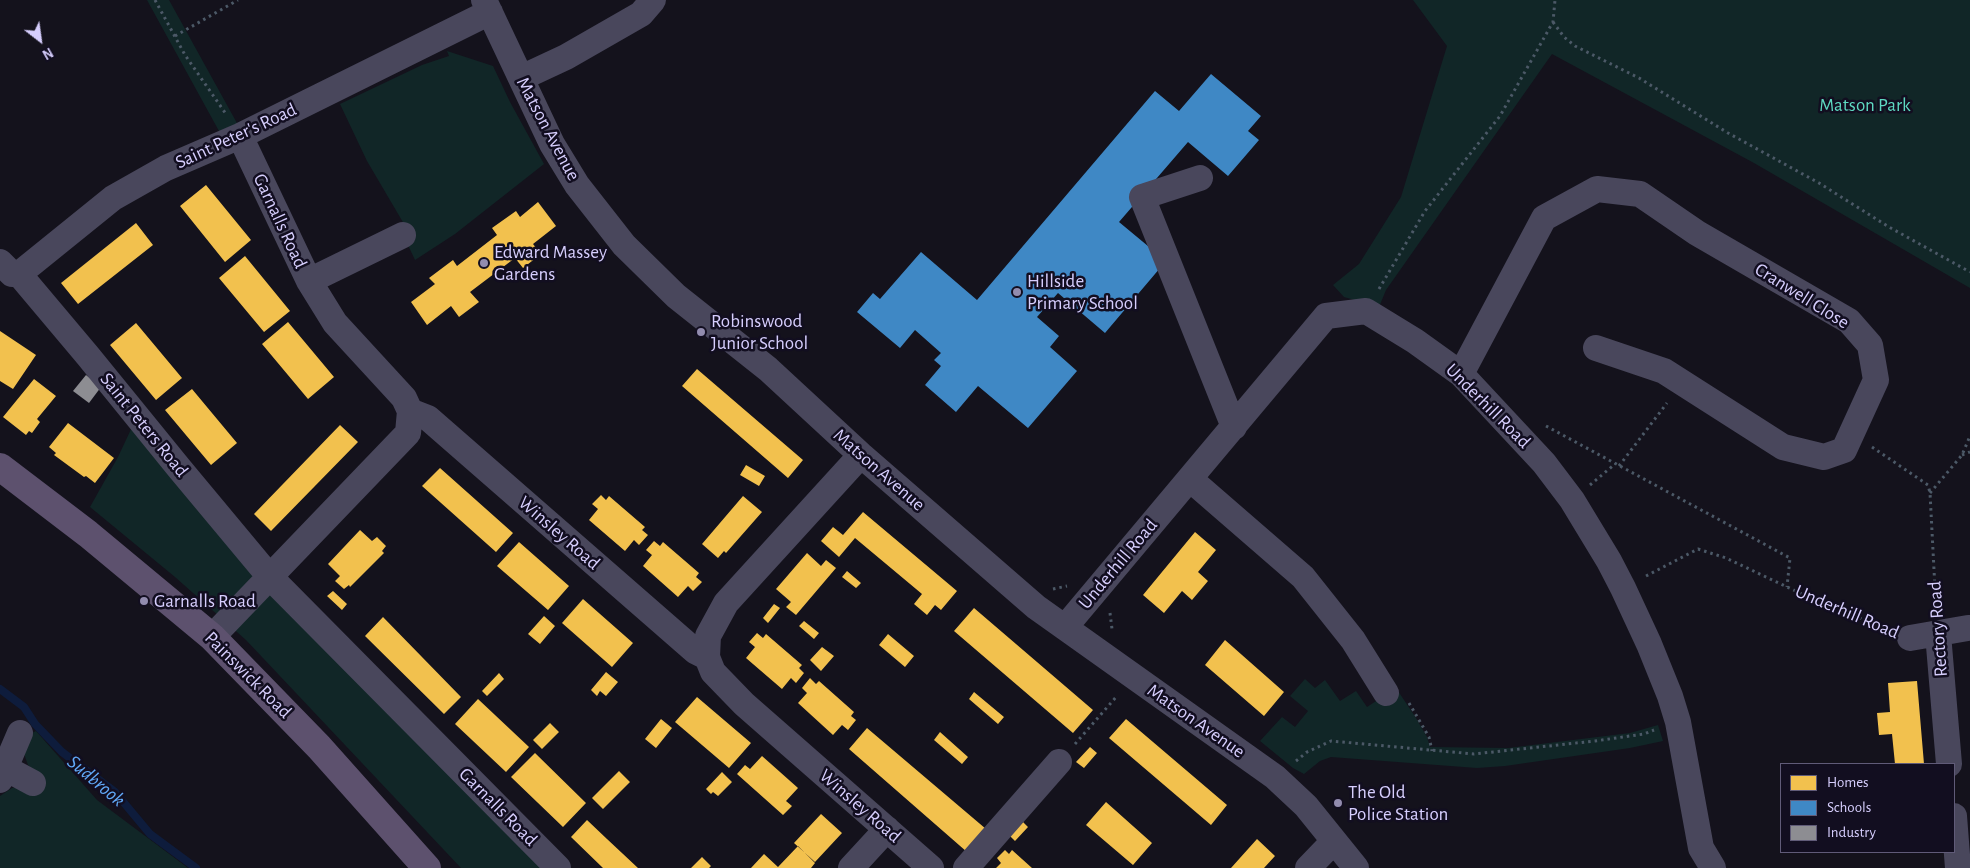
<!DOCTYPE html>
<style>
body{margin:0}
#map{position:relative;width:1970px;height:868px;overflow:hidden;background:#14121c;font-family:"Alegreya Sans",sans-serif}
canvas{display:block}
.legend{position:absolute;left:1780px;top:763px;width:175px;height:90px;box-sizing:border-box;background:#120e20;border:1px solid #605b78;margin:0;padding:6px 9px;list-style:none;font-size:15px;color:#d6cefd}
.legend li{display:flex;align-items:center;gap:10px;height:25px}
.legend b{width:25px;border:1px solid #605b78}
.north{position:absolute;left:15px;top:15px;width:50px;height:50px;-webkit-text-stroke:4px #120e20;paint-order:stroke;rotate:150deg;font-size:14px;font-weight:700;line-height:20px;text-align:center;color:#d6cefd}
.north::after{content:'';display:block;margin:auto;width:18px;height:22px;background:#d6cefd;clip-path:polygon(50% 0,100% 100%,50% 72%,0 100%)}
</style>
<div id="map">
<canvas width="1970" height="868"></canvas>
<ul class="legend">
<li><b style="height:14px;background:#f2c14e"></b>Homes</li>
<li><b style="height:14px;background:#3f88c5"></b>Schools</li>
<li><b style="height:14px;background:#8d8d92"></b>Industry</li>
</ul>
<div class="north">N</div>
</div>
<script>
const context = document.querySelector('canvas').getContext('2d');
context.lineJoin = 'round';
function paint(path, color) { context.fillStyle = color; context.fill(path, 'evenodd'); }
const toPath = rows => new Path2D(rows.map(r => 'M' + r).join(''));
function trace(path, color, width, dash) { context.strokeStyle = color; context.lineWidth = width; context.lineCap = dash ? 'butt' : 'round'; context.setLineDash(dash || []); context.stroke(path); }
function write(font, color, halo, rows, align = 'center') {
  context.font = font + ' "Alegreya Sans",sans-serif'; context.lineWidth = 5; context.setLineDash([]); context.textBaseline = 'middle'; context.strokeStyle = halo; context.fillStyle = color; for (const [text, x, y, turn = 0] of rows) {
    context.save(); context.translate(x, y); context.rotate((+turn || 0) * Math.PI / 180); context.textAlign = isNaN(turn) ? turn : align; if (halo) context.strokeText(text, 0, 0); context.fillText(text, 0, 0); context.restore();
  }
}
paint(toPath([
 [147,0,169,0,243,134,225,142],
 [1413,0,1970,0,1970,288,1754,163,1552,54,1386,290,1379,307,1344,297,1333,285,1359,264,1401,197,1447,46],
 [447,51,493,66,510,102,544,164,455,234,415,260,408,245,415,240,407,223,404,224,367,161,340,104,422,65,449,56],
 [133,425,558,868,461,868,246,640,175,577,90,507,118,457],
 [1305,679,1315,688,1325,680,1340,701,1356,691,1367,707,1396,688,1416,718,1427,737,1430,747,1508,748,1630,733,1658,725,1663,741,1630,748,1505,766,1477,768,1331,757,1320,761,1304,774,1293,768,1260,741,1282,717,1295,727,1308,711,1290,696],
 [36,731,97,800,188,868,0,868,0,796,12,788,21,787,38,775,28,765,23,751,30,734]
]), '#112627');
paint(toPath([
 [206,185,251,240,225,262,180,206],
 [538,202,556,226,533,244,541,254,523,268,515,258,470,292,479,302,459,317,451,306,427,325,411,302,435,284,429,278,453,260,457,266,497,235,492,228,516,211,520,217],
 [136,223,153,245,78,304,61,283],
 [245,256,290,311,264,332,219,278],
 [288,322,334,377,308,399,262,344],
 [136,323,182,378,156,400,110,345],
 [0,331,36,355,13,389,0,381],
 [697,369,803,460,788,478,682,386],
 [34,379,56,396,37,419,40,422,32,433,29,431,26,435,3,417],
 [192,389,237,443,211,465,165,410],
 [68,423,114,458,95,483,86,476,84,477,54,455,56,453,49,447],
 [340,425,358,442,271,531,254,514],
 [746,465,765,476,759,486,740,475],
 [440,468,513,533,496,552,422,486],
 [601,495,606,500,609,496,645,527,642,530,648,535,639,545,634,540,625,551,589,520,598,509,592,504],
 [743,496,762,512,726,553,724,551,718,558,702,544],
 [863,512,957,591,941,610,935,605,927,615,914,604,922,594,855,538,839,557,821,541,833,527,843,535],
 [360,530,372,541,377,537,386,546,382,551,384,553,350,587,349,585,344,589,335,581,340,576,328,564],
 [1195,532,1216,550,1198,572,1208,581,1192,600,1182,591,1164,613,1143,595],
 [654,541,660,546,663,542,699,573,696,577,702,582,693,591,688,586,678,597,643,566,652,555,646,550],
 [519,542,569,586,548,610,497,566],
 [807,553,821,566,826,560,836,568,796,615,786,607,791,602,776,589],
 [847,571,861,583,856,588,842,577],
 [333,591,347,604,342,610,327,596],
 [583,599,633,643,612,667,562,623],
 [774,604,780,608,768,623,763,618],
 [974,608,1093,710,1073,733,954,631],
 [544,616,555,626,540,644,528,634],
 [383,617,461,697,444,714,365,636],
 [804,621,819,633,814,639,799,626],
 [757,633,763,638,766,634,802,665,799,668,804,673,796,683,791,678,782,689,746,658,755,647,749,642],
 [888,634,914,656,905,667,879,645],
 [1225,640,1284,692,1264,716,1205,665],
 [822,647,834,656,821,671,810,660],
 [606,672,618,682,606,696,600,691,597,696,591,690],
 [499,673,504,679,487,696,482,691],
 [810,678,816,684,819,681,854,712,851,716,856,720,848,730,842,725,833,735,798,703,807,693,802,688],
 [1917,681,1924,764,1895,764,1892,734,1879,735,1877,713,1890,712,1888,683],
 [974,692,1004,717,998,724,969,699],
 [697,697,751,743,729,768,675,722],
 [478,699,529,747,506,772,455,724],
 [661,719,672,728,656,748,645,739],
 [1126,719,1227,805,1211,825,1109,738],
 [550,723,559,732,542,749,533,740],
 [867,728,986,829,967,852,849,749],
 [940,732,968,757,962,764,934,740],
 [1090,747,1097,753,1084,768,1076,762],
 [535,753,586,803,563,827,511,777],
 [762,756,798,788,786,801,792,806,783,815,737,774,745,765,750,769],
 [619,771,630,782,603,809,592,798],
 [722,772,732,782,718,796,713,792,711,794,706,789],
 [1106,802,1152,843,1133,865,1086,825],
 [821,814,842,833,815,862,794,843],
 [587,820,607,839,638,868,603,868,571,837],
 [1023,822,1028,827,1015,841,1010,836],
 [1257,839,1275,856,1264,868,1231,868],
 [798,846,815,863,811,868,751,868,764,854,778,867],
 [1005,850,1009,854,1012,850,1032,868,996,868,1001,863,997,858],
 [702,857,711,866,709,868,691,868]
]), '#f2c14e');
paint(toPath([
 [1211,74,1261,116,1248,131,1259,140,1228,176,1188,142,1119,222,1166,261,1105,333,1058,293,1037,317,1059,336,1050,347,1077,371,1028,428,978,386,956,412,925,385,941,366,934,360,941,353,915,330,900,348,857,312,873,293,880,299,921,252,977,300,1155,91,1179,111]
]), '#3f88c5');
paint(toPath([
 [86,375,101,387,89,403,73,391]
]), '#8d8d92');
trace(toPath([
 [0,689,24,707,35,724,62,752,115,792,150,834,196,868]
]), '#0e1c3c', 8);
trace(toPath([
 [155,0,185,55,226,114],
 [1553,22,1564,37,1575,46,1639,78,1728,133,1819,183,1889,227,1970,272],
 [175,36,238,0],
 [1379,289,1425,211,1500,116,1549,29,1553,22,1555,0],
 [1546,426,1790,558,1787,587],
 [1872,447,1928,485,1930,493,1936,608],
 [1962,455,1970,452],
 [1619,466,1667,403],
 [1590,485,1615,464],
 [1930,493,1962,455,1970,436],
 [1646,576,1698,549,1726,558,1804,595,1858,617,1888,632],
 [1053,589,1067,586],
 [1110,613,1112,629],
 [1409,703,1429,737,1432,751],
 [1075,744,1117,696],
 [1296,761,1307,752,1331,741,1474,754,1595,741,1644,734,1654,730]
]), '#4c5967', 3, [2.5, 4]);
trace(toPath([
 [484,0,552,144,577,185,624,245,676,296,768,369,861,455,1036,607,1275,777,1306,806,1356,868],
 [521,78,566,57,641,14,653,0],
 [1200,178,1142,197,1234,427],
 [0,262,12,274,19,274,113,198,166,168,240,136,490,12],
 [19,274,88,356,179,468,269,576,558,868],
 [309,281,403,235],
 [1461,374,1544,218,1597,189,1640,194,1697,233,1849,321,1870,345,1876,380,1844,450,1824,457,1783,447,1664,371,1596,348],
 [410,411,428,418,695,651,707,657],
 [861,455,726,603,708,636,707,657,713,672,744,704,931,868],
 [1190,479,1303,577,1353,640,1386,693],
 [1066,626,1326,316,1366,311,1415,341,1461,374,1544,463,1572,500,1609,561,1623,588,1649,644,1670,696,1678,722,1701,848,1713,868],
 [1938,634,1949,764],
 [212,637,408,433,410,411,404,398,335,323,309,281,240,136],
 [1910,638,1968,628],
 [5,768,33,783],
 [0,780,20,733],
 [1954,816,1958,868],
 [851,868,887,829],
 [966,868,1059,762],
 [1308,868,1334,841]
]), '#49475c', 26);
trace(toPath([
 [0,467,88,534,212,637,319,747,427,868]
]), '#5d516e', 28);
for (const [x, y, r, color] of [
 [484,263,5,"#928cae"],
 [1017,292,5,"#928cae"],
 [701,332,5,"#928cae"],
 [144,601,5,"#928cae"],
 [1338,803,5,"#928cae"]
]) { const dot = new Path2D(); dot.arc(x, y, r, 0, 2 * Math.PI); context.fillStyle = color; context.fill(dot); trace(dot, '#120e20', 2); }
write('19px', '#5ed9c1', '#120e20', [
 ["Matson Park",1865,105]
]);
write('19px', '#d6cefd', '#120e20', [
 ["Matson Avenue",548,129,62],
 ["Saint Peter's Road",236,136,-25],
 ["Garnalls Road",280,221,65],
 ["Cranwell Close",1802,296,32],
 ["Underhill Road",1488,406,45],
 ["Saint Peters Road",144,425,51],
 ["Matson Avenue",879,470,41],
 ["Winsley Road",559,533,41],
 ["Underhill Road",1118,564,-50],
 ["Underhill Road",1847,612,23],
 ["Rectory Road",1938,629,-94],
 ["Painswick Road",248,675,45],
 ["Matson Avenue",1196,721,35],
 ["Winsley Road",860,806,41],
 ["Garnalls Road",498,807,45]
]);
write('19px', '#d6cefd', '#120e20', [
 ["Edward Massey",494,252],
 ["Gardens",494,274],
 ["Hillside",1027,281],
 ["Primary School",1027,303],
 ["Robinswood",711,321],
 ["Junior School",711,343],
 ["Garnalls Road",154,601],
 ["The Old",1348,792],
 ["Police Station",1348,814]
], 'left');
write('italic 20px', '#61a9f8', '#120e20', [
 ["Sudbrook",96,781,40]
]);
</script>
